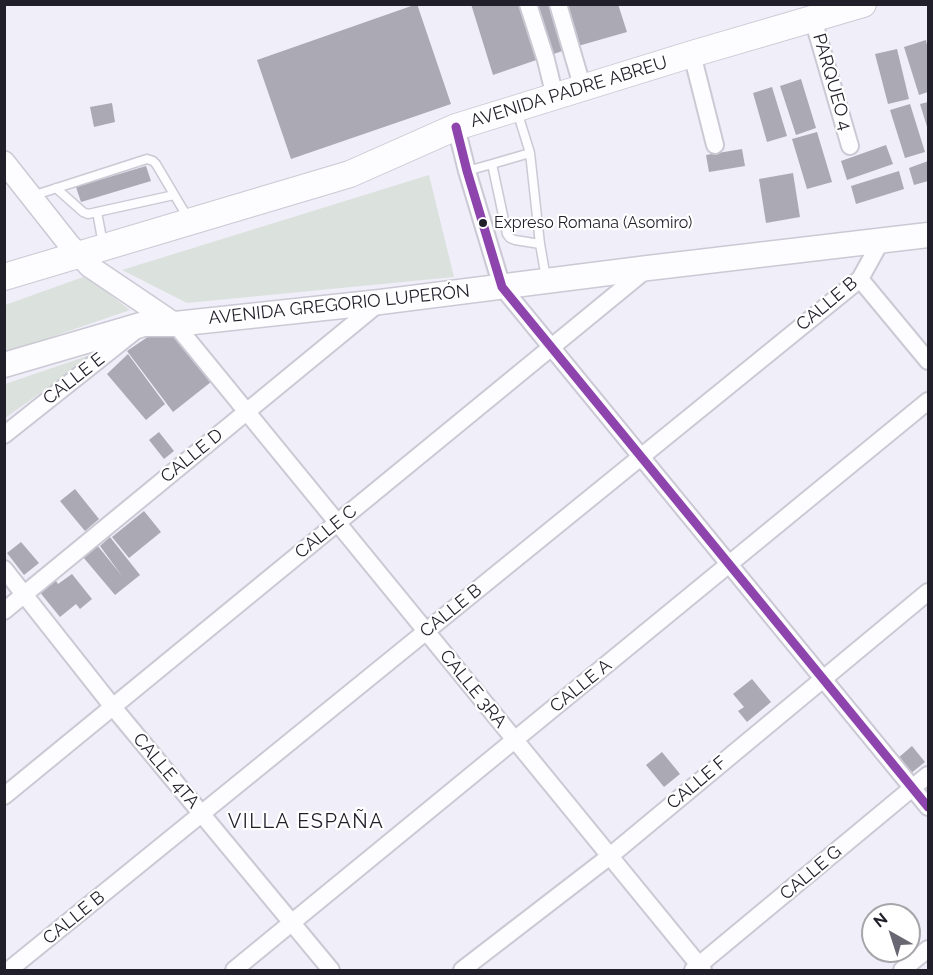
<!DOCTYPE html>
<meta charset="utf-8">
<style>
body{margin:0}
#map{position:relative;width:933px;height:975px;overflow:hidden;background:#f0eef8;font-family:Raleway,sans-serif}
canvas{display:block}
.frame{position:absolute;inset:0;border:6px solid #211f2a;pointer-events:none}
.north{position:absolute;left:861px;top:903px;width:60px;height:60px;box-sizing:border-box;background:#fff;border:2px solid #a6a5aa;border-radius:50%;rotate:321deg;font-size:16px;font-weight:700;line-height:24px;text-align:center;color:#211f2a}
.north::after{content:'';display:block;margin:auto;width:21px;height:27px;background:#696772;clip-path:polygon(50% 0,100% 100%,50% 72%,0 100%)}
</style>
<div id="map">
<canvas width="933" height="975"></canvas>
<div class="frame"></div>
<div class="north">N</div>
</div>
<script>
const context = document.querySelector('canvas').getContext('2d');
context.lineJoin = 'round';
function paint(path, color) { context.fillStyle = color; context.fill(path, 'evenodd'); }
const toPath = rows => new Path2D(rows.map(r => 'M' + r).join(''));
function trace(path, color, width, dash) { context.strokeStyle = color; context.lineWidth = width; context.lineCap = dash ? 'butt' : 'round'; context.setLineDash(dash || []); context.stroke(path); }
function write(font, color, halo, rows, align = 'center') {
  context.font = font + ' Raleway,sans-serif'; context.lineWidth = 4.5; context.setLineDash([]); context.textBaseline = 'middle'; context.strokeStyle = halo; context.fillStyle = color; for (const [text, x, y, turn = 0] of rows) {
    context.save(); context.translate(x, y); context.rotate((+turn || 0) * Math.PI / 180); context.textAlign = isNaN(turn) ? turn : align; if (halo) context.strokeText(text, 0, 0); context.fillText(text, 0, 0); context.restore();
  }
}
paint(toPath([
 [429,175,454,277,187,303,122,270],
 [86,276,130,310,5,353,5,305],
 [99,352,5,418,5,384]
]), '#dbe2dd');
paint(toPath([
 [417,4,451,104,291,159,257,60],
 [471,4,618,4,627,32,571,48,493,75],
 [926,40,928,50,928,92,919,95,904,47],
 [897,49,909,99,888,104,875,54],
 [801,79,816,128,796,135,780,86],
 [772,87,787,136,767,142,753,93],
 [928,102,928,130,920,104],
 [112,103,115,122,94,127,90,107],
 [910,104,925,152,905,158,890,110],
 [817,132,832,182,807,189,792,139],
 [886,145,893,164,847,180,841,161],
 [742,149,745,166,709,172,706,155],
 [928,161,928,181,914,185,909,168],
 [146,166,151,181,81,202,76,187],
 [899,171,904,189,856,204,851,186],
 [793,173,800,217,766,223,759,179],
 [171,326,216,378,173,412,127,351,152,334],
 [128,354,165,404,146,420,107,374],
 [159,432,174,451,164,459,149,440],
 [75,489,99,519,85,531,60,501],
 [144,511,161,532,129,558,112,537],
 [110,537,140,575,115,595,83,557,97,545,122,576,100,546],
 [21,542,39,563,24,575,7,553],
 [72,574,92,599,80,609,76,604,60,617,38,590,54,578,58,584],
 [752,679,771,702,747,722,738,711,744,707,733,694],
 [912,746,925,762,910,774,898,758],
 [662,752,680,774,664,787,646,765]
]), '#aba9b4');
const service = toPath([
 [517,111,530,153,540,244,546,278],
 [530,153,492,164,507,234,510,238,515,240,540,244],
 [467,171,492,164],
 [56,188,83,212,88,214,174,195],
 [32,196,147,159,153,161,156,164,188,218],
 [97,212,103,244]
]);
const minor = toPath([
 [528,4,546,60,555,97],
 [558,4,583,89],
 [813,19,850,146],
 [692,54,715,145],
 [456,127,467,171,502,287,928,807],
 [860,279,928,361],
 [175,324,703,970],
 [4,435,135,331],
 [4,569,113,707,331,970],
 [4,611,379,303],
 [4,796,648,268],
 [9,970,860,279,881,241],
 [234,970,928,401],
 [462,970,610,856,928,592],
 [693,970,928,775],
 [902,970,928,949]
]);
const tertiary = toPath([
 [4,162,68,243,89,266,175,324]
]);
const secondary = toPath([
 [4,365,144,324,175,324,380,302,648,268,928,235]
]);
const primary = toPath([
 [4,277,350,174,456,127,692,54,863,4]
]);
trace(service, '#cbc9d4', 11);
trace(minor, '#cbc9d4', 20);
trace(tertiary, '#cbc9d4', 24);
trace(secondary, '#cbc9d4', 27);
trace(primary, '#cbc9d4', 28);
trace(service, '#fdfcfe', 8);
trace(minor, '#fdfcfe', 16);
trace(tertiary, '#fdfcfe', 21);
trace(secondary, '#fdfcfe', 24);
trace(primary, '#fdfcfe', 26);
trace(toPath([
 [456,127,467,171,502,287,928,807]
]), '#8e44ad', 9);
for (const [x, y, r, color] of [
 [483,223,5,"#211f2a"]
]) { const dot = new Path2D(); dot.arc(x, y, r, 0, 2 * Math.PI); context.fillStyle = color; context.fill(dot); trace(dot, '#fff', 2); }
write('16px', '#211f2a', '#fff', [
 ["Expreso Romana (Asomiro)",494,223]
], 'left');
write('18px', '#211f2a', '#fff', [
 ["PARQUEO 4",832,82,74],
 ["AVENIDA PADRE ABREU",569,92,-17],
 ["CALLE B",827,304,-40],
 ["AVENIDA GREGORIO LUPERÓN",339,305,-6],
 ["CALLE E",74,379,-38],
 ["CALLE D",192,456,-39],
 ["CALLE C",326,532,-39],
 ["CALLE B",451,611,-39],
 ["CALLE A",581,686,-39],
 ["CALLE 3RA",473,689,51],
 ["CALLE 4TA",166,771,50],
 ["CALLE F",697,783,-40],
 ["CALLE G",811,873,-40],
 ["CALLE B",74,918,-39]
]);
context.letterSpacing = '1.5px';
write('20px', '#211f2a', '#fff', [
 ["VILLA ESPAÑA",306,822]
]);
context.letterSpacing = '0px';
</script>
